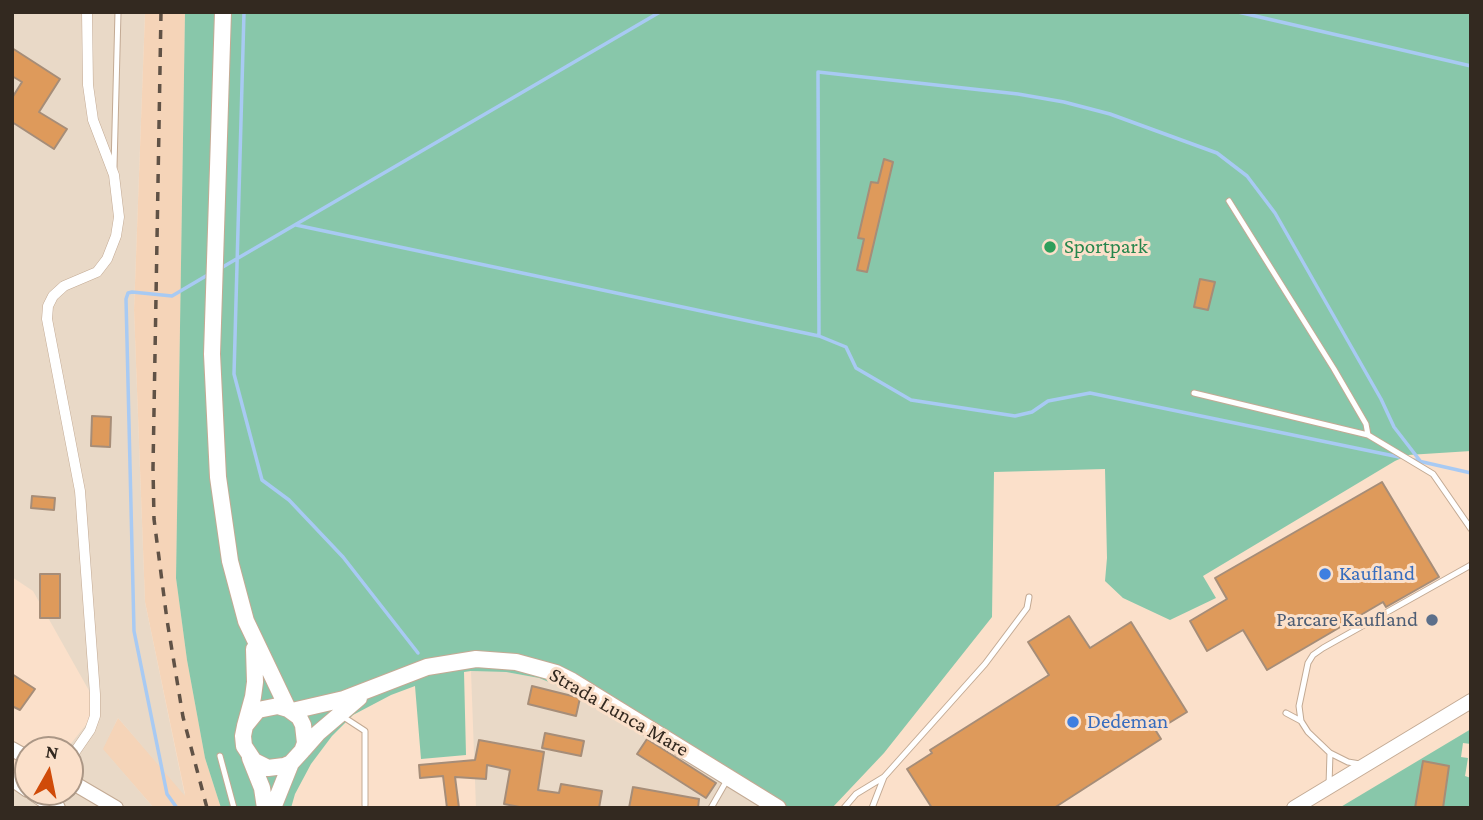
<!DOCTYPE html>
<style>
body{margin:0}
#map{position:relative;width:1483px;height:820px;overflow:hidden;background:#fbe0ca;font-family:"Crimson Pro",serif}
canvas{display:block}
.frame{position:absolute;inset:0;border:14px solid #332920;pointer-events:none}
.north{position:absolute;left:14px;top:736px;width:70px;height:70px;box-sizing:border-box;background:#fbe0ca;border:2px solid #ab9786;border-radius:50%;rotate:9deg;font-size:19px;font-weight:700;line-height:28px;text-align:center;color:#332920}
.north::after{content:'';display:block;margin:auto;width:24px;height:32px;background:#d04b09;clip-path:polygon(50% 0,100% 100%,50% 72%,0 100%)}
</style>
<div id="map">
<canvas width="1483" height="820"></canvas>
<div class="frame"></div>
<div class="north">N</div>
</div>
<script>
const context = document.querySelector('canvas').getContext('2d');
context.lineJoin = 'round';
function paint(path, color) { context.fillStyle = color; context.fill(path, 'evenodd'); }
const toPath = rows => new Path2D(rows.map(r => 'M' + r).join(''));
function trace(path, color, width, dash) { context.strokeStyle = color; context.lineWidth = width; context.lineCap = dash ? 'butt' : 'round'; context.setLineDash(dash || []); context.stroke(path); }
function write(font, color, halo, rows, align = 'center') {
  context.font = font + ' "Crimson Pro",serif'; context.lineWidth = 6; context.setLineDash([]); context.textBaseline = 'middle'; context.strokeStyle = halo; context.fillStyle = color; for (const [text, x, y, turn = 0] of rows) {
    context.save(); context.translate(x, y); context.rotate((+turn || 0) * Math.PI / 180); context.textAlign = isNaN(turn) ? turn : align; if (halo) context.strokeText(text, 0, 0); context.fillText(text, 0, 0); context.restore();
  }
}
paint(toPath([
 [145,12,185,12,176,578,187,660,205,758,221,808,154,808,102,749,118,718,185,794,145,602,134,310]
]), '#f5d4b8');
paint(toPath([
 [12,12,145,12,134,310,145,602,185,796,118,718,103,749,154,808,12,808,12,769,28,762,28,792,70,792,70,750,57,750,69,746,89,721,96,703,33,591,12,577],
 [471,671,506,672,539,678,578,694,763,808,476,808]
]), '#e9d9c7');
paint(toPath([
 [185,12,1471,12,1471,451,1408,455,1395,461,1203,576,1216,598,1170,620,1123,598,1105,581,1107,558,1105,469,994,472,992,617,884,753,832,808,763,808,578,694,539,678,506,672,471,671,464,672,466,755,421,759,415,686,391,695,353,715,332,736,311,764,295,794,291,808,221,808,205,758,187,660,176,578],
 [1471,729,1471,744,1463,743,1461,757,1468,758,1465,776,1471,778,1471,808,1339,808]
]), '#88c7aa');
trace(toPath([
 [244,12,234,374,262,480,289,500,343,557,418,653],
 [1238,12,1471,66],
 [296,225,819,336,846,347,856,368,911,400,1015,416,1032,412,1048,401,1090,393,1399,457],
 [221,268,660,12],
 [819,336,818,72,1018,94,1064,102,1110,114,1217,153,1247,176,1275,213,1381,399,1394,427,1421,462],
 [1414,460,1471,473],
 [177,808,167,794,134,631,126,299,128,293,132,292,172,296,211,273]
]), '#a8caf3', 3.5);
const building = toPath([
 [12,48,60,79,39,112,67,129,54,149,12,122,12,98,22,82,12,76,12,48],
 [884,159,893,162,867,272,857,270,864,239,858,238,871,182,878,183,884,159],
 [1200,279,1215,282,1208,310,1194,307,1200,279],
 [92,416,111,417,110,447,91,446,92,416],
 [1382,482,1439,577,1386,607,1383,602,1267,670,1243,630,1207,651,1190,621,1227,599,1215,578,1382,482],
 [32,496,55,498,54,510,31,508,32,496],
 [40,574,60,574,60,618,40,618,40,574],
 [1069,616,1090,648,1131,622,1187,712,1156,731,1161,739,1054,808,932,808,907,769,932,753,930,750,1049,675,1028,642,1069,616],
 [12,674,35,689,20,710,12,706,12,674],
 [532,686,580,698,576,716,528,704,532,686],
 [545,733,584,741,581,756,542,748,545,733],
 [647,739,716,783,706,798,637,754,647,739],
 [479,740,544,752,538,790,559,793,561,784,602,791,599,808,525,808,504,804,510,770,487,765,486,779,455,777,459,808,447,808,443,776,420,778,419,765,475,760,479,740],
 [1423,761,1449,766,1443,808,1415,808,1423,761],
 [633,787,699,799,698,808,629,808,633,787]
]);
paint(building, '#de9a5b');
trace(building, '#a68d78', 2);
const lane = toPath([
 [114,167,118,12],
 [1229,201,1334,369,1366,424,1368,435],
 [1194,393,1368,435,1433,474,1471,529],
 [1286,713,1301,721],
 [342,716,365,731,365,805],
 [220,756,234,808],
 [1360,764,1348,762,1330,753,1308,732,1301,721,1299,706,1308,663,1313,655,1323,648,1471,565],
 [1329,785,1330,753],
 [711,808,727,780],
 [844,808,856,794,884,777,985,664,1027,608,1029,597],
 [872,808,884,777]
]);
const street = toPath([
 [70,759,90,730,95,716,95,694,80,491,47,319,48,306,53,296,64,286,97,272,107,259,116,236,119,217,114,175,93,120,88,85,87,12]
]);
const secondary = toPath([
 [12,749,28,758],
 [70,781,116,808],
 [1294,808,1471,701]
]);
const primary = toPath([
 [223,12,212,354,218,477,230,561,246,621,288,709],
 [292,711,344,699,427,667,476,659,516,662,556,673,572,681,778,808],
 [245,726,258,710,278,706,288,709,299,717,303,725,305,743,302,751,291,763,284,766,268,768,254,761,244,746,243,736,245,726,253,697,255,682,254,649],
 [303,750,318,733,359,698],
 [250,758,262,788,265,808],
 [12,778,28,789],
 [33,792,57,808],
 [273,808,291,763]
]);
trace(lane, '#c3aa94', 7);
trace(street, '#c3aa94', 11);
trace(secondary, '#c3aa94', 16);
trace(primary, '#c3aa94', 18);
trace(lane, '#fff', 5);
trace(street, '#fff', 10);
trace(secondary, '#fff', 14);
trace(primary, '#fff', 16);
trace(toPath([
 [161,12,153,468,154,519,167,620,183,717,207,808]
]), '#605246', 3.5, [9, 9]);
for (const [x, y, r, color] of [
 [1050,247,7,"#2e9e5b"],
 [1325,574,7,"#3f7fe0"],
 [1432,620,7,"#5c6f8a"],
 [1073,722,7,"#3f7fe0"]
]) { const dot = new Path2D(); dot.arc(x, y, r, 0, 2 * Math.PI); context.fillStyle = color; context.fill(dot); trace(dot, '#fbe0ca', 2.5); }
write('21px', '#27864d', '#fbe0ca', [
 ["Sportpark",1064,247]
], 'left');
write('21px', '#366cbe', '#fbe0ca', [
 ["Kaufland",1339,574],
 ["Dedeman",1087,722]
], 'left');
write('21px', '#4e5e75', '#fbe0ca', [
 ["Parcare Kaufland",1418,620]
], 'right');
write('21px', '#332920', '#fbe0ca', [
 ["Strada Lunca Mare",619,712,30]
]);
</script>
